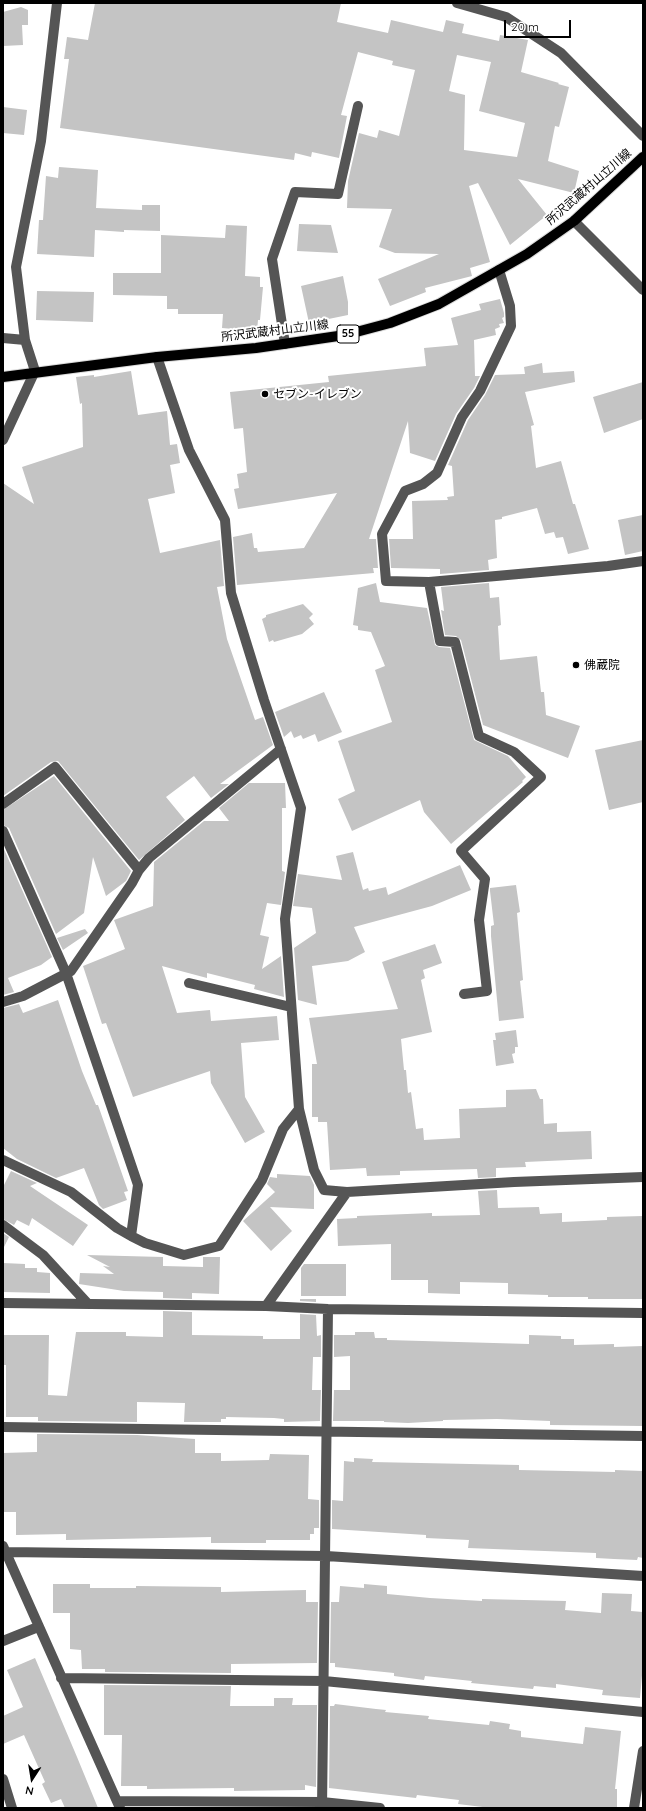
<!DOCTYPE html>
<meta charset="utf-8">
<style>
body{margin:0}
#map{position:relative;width:646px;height:1811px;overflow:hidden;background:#fff;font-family:Quicksand,sans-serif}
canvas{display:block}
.frame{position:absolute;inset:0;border:4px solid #000;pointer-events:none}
.north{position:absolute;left:12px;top:1759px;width:40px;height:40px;-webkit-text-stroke:3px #fff;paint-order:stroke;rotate:192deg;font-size:11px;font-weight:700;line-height:16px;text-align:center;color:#000}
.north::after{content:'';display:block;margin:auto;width:14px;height:18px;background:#000;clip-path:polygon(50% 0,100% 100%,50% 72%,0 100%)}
.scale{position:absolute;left:504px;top:20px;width:67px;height:18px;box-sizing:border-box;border:2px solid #000;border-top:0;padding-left:5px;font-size:12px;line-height:14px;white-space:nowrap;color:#000;-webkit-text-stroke:3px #fff;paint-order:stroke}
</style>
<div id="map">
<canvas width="646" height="1811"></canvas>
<div class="frame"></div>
<div class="north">N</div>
<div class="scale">20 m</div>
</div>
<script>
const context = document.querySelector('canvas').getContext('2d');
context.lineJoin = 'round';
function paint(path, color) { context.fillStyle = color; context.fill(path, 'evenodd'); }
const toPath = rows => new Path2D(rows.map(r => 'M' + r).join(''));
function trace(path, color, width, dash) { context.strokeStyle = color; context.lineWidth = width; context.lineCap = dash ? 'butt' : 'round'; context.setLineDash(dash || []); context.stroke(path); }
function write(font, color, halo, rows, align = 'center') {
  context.font = font + ' Quicksand,"Noto Sans JP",sans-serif'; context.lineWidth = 4; context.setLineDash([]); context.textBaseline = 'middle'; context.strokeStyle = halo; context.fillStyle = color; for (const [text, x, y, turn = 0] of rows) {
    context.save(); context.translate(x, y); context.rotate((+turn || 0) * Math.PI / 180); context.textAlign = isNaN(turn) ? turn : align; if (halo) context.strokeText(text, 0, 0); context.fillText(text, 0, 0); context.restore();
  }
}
paint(toPath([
 [95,3,341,3,337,22,388,33,391,20,443,32,446,20,464,24,462,33,499,41,500,35,528,40,521,72,559,83,558,84,569,87,559,127,555,126,548,161,579,171,574,193,518,179,547,215,510,245,478,183,469,186,490,262,470,268,472,276,425,288,426,292,390,306,378,279,439,254,395,253,379,247,392,209,347,208,348,181,359,133,377,138,379,130,399,136,415,70,392,65,393,61,358,52,341,115,347,116,339,158,312,152,311,157,295,153,294,160,60,128,69,59,64,59,67,37,88,40],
 [457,55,491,62,479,111,525,123,517,157,464,150,465,95,449,91],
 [21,7,28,10,28,25,22,25,23,45,3,46,3,12],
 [3,107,27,110,24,135,3,133],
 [59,167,98,170,96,208,142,210,142,205,160,205,160,231,124,230,124,232,95,230,94,257,37,254,39,220,43,220,46,176,58,178],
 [299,224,331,225,338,253,297,251],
 [226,225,247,226,245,276,260,277,260,287,263,287,260,320,258,320,257,331,222,328,223,314,178,314,178,309,167,309,167,296,113,295,113,273,161,273,161,235,225,238],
 [343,276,348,302,348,315,309,323,301,286],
 [37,291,94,292,93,322,36,320],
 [500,299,504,313,504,317,502,318,504,323,499,324,500,327,495,329,496,335,474,340,475,376,480,376,474,388,456,414,435,461,410,453,408,421,369,539,376,539,378,568,373,568,374,573,237,585,233,537,252,533,254,548,257,548,258,552,304,548,337,493,238,509,234,489,239,488,237,474,247,472,243,428,234,429,230,392,329,382,328,376,426,366,424,348,458,345,451,318,481,310,479,304],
 [542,363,543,373,574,371,575,382,525,392,534,425,531,426,536,468,561,461,573,504,575,504,589,549,568,554,563,537,556,538,554,532,545,534,537,508,502,517,502,519,495,520,497,558,488,560,489,570,440,574,440,569,391,568,389,539,413,539,412,501,448,500,447,497,454,496,452,466,448,465,468,420,485,395,495,375,525,374,524,367],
 [131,371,138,415,167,411,170,445,177,444,180,463,170,465,175,493,148,499,160,553,220,540,224,586,217,587,227,639,255,720,263,717,273,745,220,784,229,784,211,798,194,776,166,797,185,820,139,860,58,761,51,762,3,796,3,483,34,504,22,467,83,447,82,403,80,404,76,377,94,375,94,377],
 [643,382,643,419,604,433,593,397],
 [643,515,643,551,625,555,618,520],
 [376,583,380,602,427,608,435,645,439,647,450,648,474,740,508,756,526,777,522,781,523,782,451,844,424,812,420,800,352,831,338,799,355,791,338,741,392,722,375,670,385,666,371,632,358,630,358,626,353,625,358,588],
 [489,583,490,598,499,597,501,625,498,626,500,660,537,656,541,692,544,692,546,715,580,726,568,758,483,725,461,640,456,636,445,635,441,610,444,611,441,587],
 [303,604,313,614,309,618,314,624,302,634,274,642,273,640,269,642,262,619,266,617,266,615],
 [324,692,342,732,318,742,315,734,303,739,301,735,294,738,291,731,284,737,275,712],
 [643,740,643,802,609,810,595,750],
 [54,776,131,871,126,881,106,896,93,857,84,913,56,934,9,828,3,825,3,810],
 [249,783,285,783,286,808,282,808,282,871,285,872,281,905,267,903,260,935,269,937,262,969,281,956,284,997,254,989,255,985,207,973,207,978,162,966,177,1013,210,1010,211,1021,277,1016,279,1040,241,1043,245,1097,265,1132,245,1143,211,1083,210,1071,133,1097,106,1023,102,1024,83,966,125,949,114,920,153,906,154,862,204,821,229,821,219,808],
 [3,847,52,957,41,965,8,978,14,992,3,995],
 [353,852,363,890,368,888,369,891,386,887,388,895,460,865,471,890,432,906,354,927,365,952,348,961,312,966,317,1005,298,1000,294,948,316,933,312,908,293,906,298,874,342,880,336,856],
 [516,885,520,912,517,913,523,980,520,981,524,1018,499,1021,491,936,491,926,494,925,490,891,490,888],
 [85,929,88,933,63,950,57,938],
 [435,944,442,963,423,970,425,978,421,980,432,1032,401,1039,404,1070,406,1070,408,1093,411,1092,416,1129,423,1128,424,1140,460,1138,459,1109,506,1107,506,1090,536,1089,540,1099,543,1099,544,1124,557,1123,557,1132,591,1131,592,1159,525,1162,526,1167,496,1168,496,1177,478,1178,477,1169,400,1171,400,1175,367,1176,366,1168,330,1170,327,1122,318,1122,318,1117,312,1117,312,1064,317,1064,309,1018,398,1009,382,962],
 [58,1000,82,1071,96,1105,98,1105,128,1191,124,1192,127,1200,103,1209,99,1205,84,1168,56,1178,17,1159,3,1148,3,1008,19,1004,23,1013],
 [516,1030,518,1047,515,1047,515,1053,512,1054,514,1063,496,1066,493,1040,496,1040,495,1033],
 [11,1171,37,1183,30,1186,88,1225,73,1246,32,1218,29,1226,17,1220,14,1225,3,1219,3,1187],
 [277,1174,310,1176,314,1185,314,1209,270,1207,292,1231,271,1251,243,1221,275,1192,267,1184,270,1177,277,1178],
 [497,1190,498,1208,539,1207,540,1214,562,1213,562,1222,607,1220,607,1217,643,1216,643,1299,588,1299,588,1297,548,1297,548,1295,508,1294,508,1283,460,1282,460,1294,428,1293,428,1280,391,1280,391,1244,338,1246,337,1219,357,1218,357,1216,432,1213,432,1216,480,1215,478,1191],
 [3,1233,9,1237,3,1249],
 [87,1255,163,1257,163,1266,203,1267,203,1257,220,1257,219,1294,192,1293,192,1299,163,1298,163,1292,124,1291,79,1284,80,1273,114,1274,103,1266,110,1267],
 [3,1263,25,1264,25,1268,37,1268,37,1272,50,1273,50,1293,3,1292],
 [304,1264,346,1264,346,1296,301,1296,301,1268],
 [300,1299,316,1299,316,1302,300,1301],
 [163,1311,192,1312,192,1335,263,1336,263,1339,300,1339,300,1314,316,1315,317,1336,321,1335,321,1357,313,1357,312,1390,321,1390,320,1421,284,1422,284,1419,274,1418,226,1417,226,1419,221,1419,221,1422,184,1422,185,1403,137,1402,137,1422,38,1421,38,1417,6,1417,6,1365,3,1365,3,1335,49,1335,48,1395,67,1396,76,1332,126,1332,126,1336,163,1337],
 [355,1332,374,1332,375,1338,387,1338,387,1340,529,1344,529,1335,561,1336,561,1339,574,1339,574,1345,614,1344,614,1347,643,1346,643,1426,550,1425,550,1421,497,1419,443,1420,443,1421,408,1423,384,1422,384,1421,333,1421,334,1390,350,1390,350,1356,334,1357,334,1335,355,1335],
 [37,1434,137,1435,195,1439,195,1453,221,1453,221,1461,269,1460,270,1454,309,1455,308,1499,319,1500,319,1528,314,1528,314,1534,310,1534,310,1540,266,1540,266,1543,211,1543,211,1537,66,1540,66,1534,16,1535,16,1512,3,1512,3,1453,37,1452],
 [354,1458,373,1459,372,1462,519,1465,519,1470,615,1472,615,1470,643,1471,643,1558,638,1557,637,1560,614,1559,596,1558,596,1553,468,1548,469,1540,426,1538,426,1535,332,1529,332,1500,343,1501,344,1461,354,1462],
 [53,1584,90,1584,90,1588,136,1588,136,1586,221,1587,221,1592,306,1590,306,1602,318,1602,317,1663,231,1664,231,1673,105,1672,105,1669,82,1669,81,1650,70,1649,70,1613,53,1613],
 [364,1584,387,1586,387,1594,430,1598,482,1601,482,1599,566,1601,565,1610,601,1613,602,1593,632,1594,631,1611,643,1612,643,1664,640,1698,602,1695,603,1690,556,1684,556,1688,534,1686,533,1689,471,1683,472,1681,425,1676,424,1680,394,1676,394,1673,335,1667,335,1663,330,1663,331,1602,339,1602,340,1586,364,1588],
 [35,1658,77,1757,98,1808,65,1808,61,1799,51,1803,42,1784,45,1782,24,1735,3,1744,3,1716,23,1707,7,1670],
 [104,1685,231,1686,230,1706,274,1706,274,1698,293,1698,292,1705,317,1705,316,1787,305,1785,305,1790,234,1791,234,1788,147,1789,147,1786,121,1786,122,1735,104,1735],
 [335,1704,376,1709,386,1710,385,1712,429,1716,428,1719,489,1725,490,1721,510,1724,509,1729,521,1731,521,1737,583,1744,585,1727,621,1731,615,1789,617,1789,617,1808,491,1808,458,1804,459,1800,417,1795,416,1798,329,1788,330,1706,334,1706]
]), '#c4c4c4');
const major = toPath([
 [3,377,157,357,256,348,345,335,390,323,439,304,527,254,574,221,643,157]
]);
trace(major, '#dbdbdb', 12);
trace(toPath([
 [457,3,506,17,561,53,643,136],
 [574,221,643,290],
 [3,338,25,340],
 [285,344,272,259,295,192,338,194,358,106],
 [157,357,189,450,225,520,231,593,264,700,301,808,285,919,299,1109,314,1170,324,1190,347,1192,514,1182,643,1177],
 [3,440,35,371,25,340,16,267,41,141,57,3],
 [429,582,386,581,382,534,405,491,423,484,437,473,462,417,480,391,511,326,510,306,499,270],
 [3,804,55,767,139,870],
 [3,831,66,973,138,1185,131,1236],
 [189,983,291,1007],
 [464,994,487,991,479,920,485,879,461,851,541,777,514,752,479,736,455,642,440,641,429,582,608,566,643,561],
 [3,1002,23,996,71,971,132,883,139,870,149,858,281,749],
 [3,1160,71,1192,117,1228,131,1236,145,1243,184,1255,219,1246,262,1180,283,1129,299,1109],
 [3,1225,43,1255,88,1304],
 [3,1303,266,1306,328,1309,643,1313],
 [266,1306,347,1192],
 [3,1427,643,1436],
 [3,1546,120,1808],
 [6,1552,326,1556,643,1576],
 [3,1641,38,1627],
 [61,1678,324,1681,643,1712],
 [3,1779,12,1808],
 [117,1801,322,1802,380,1808],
 [322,1808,328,1309],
 [634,1808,643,1751]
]), '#555', 10);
trace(major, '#000', 10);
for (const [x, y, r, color] of [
 [265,394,4,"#000"],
 [576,665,4,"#000"]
]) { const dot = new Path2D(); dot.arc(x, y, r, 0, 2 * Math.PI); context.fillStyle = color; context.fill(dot); trace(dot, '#fff', 1.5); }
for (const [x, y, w] of [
 [348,334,22]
]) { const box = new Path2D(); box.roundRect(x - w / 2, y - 9, w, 18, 3); context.fillStyle = '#fff'; context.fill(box); trace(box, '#000', 1); }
write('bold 11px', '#000', null, [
 ["55",348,334]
]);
write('12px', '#000', '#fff', [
 ["所沢武蔵村山立川線",589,187,-41],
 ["所沢武蔵村山立川線",275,331,-7]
]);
write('12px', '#000', '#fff', [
 ["セブン-イレブン",273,394],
 ["佛蔵院",584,665]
], 'left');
</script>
